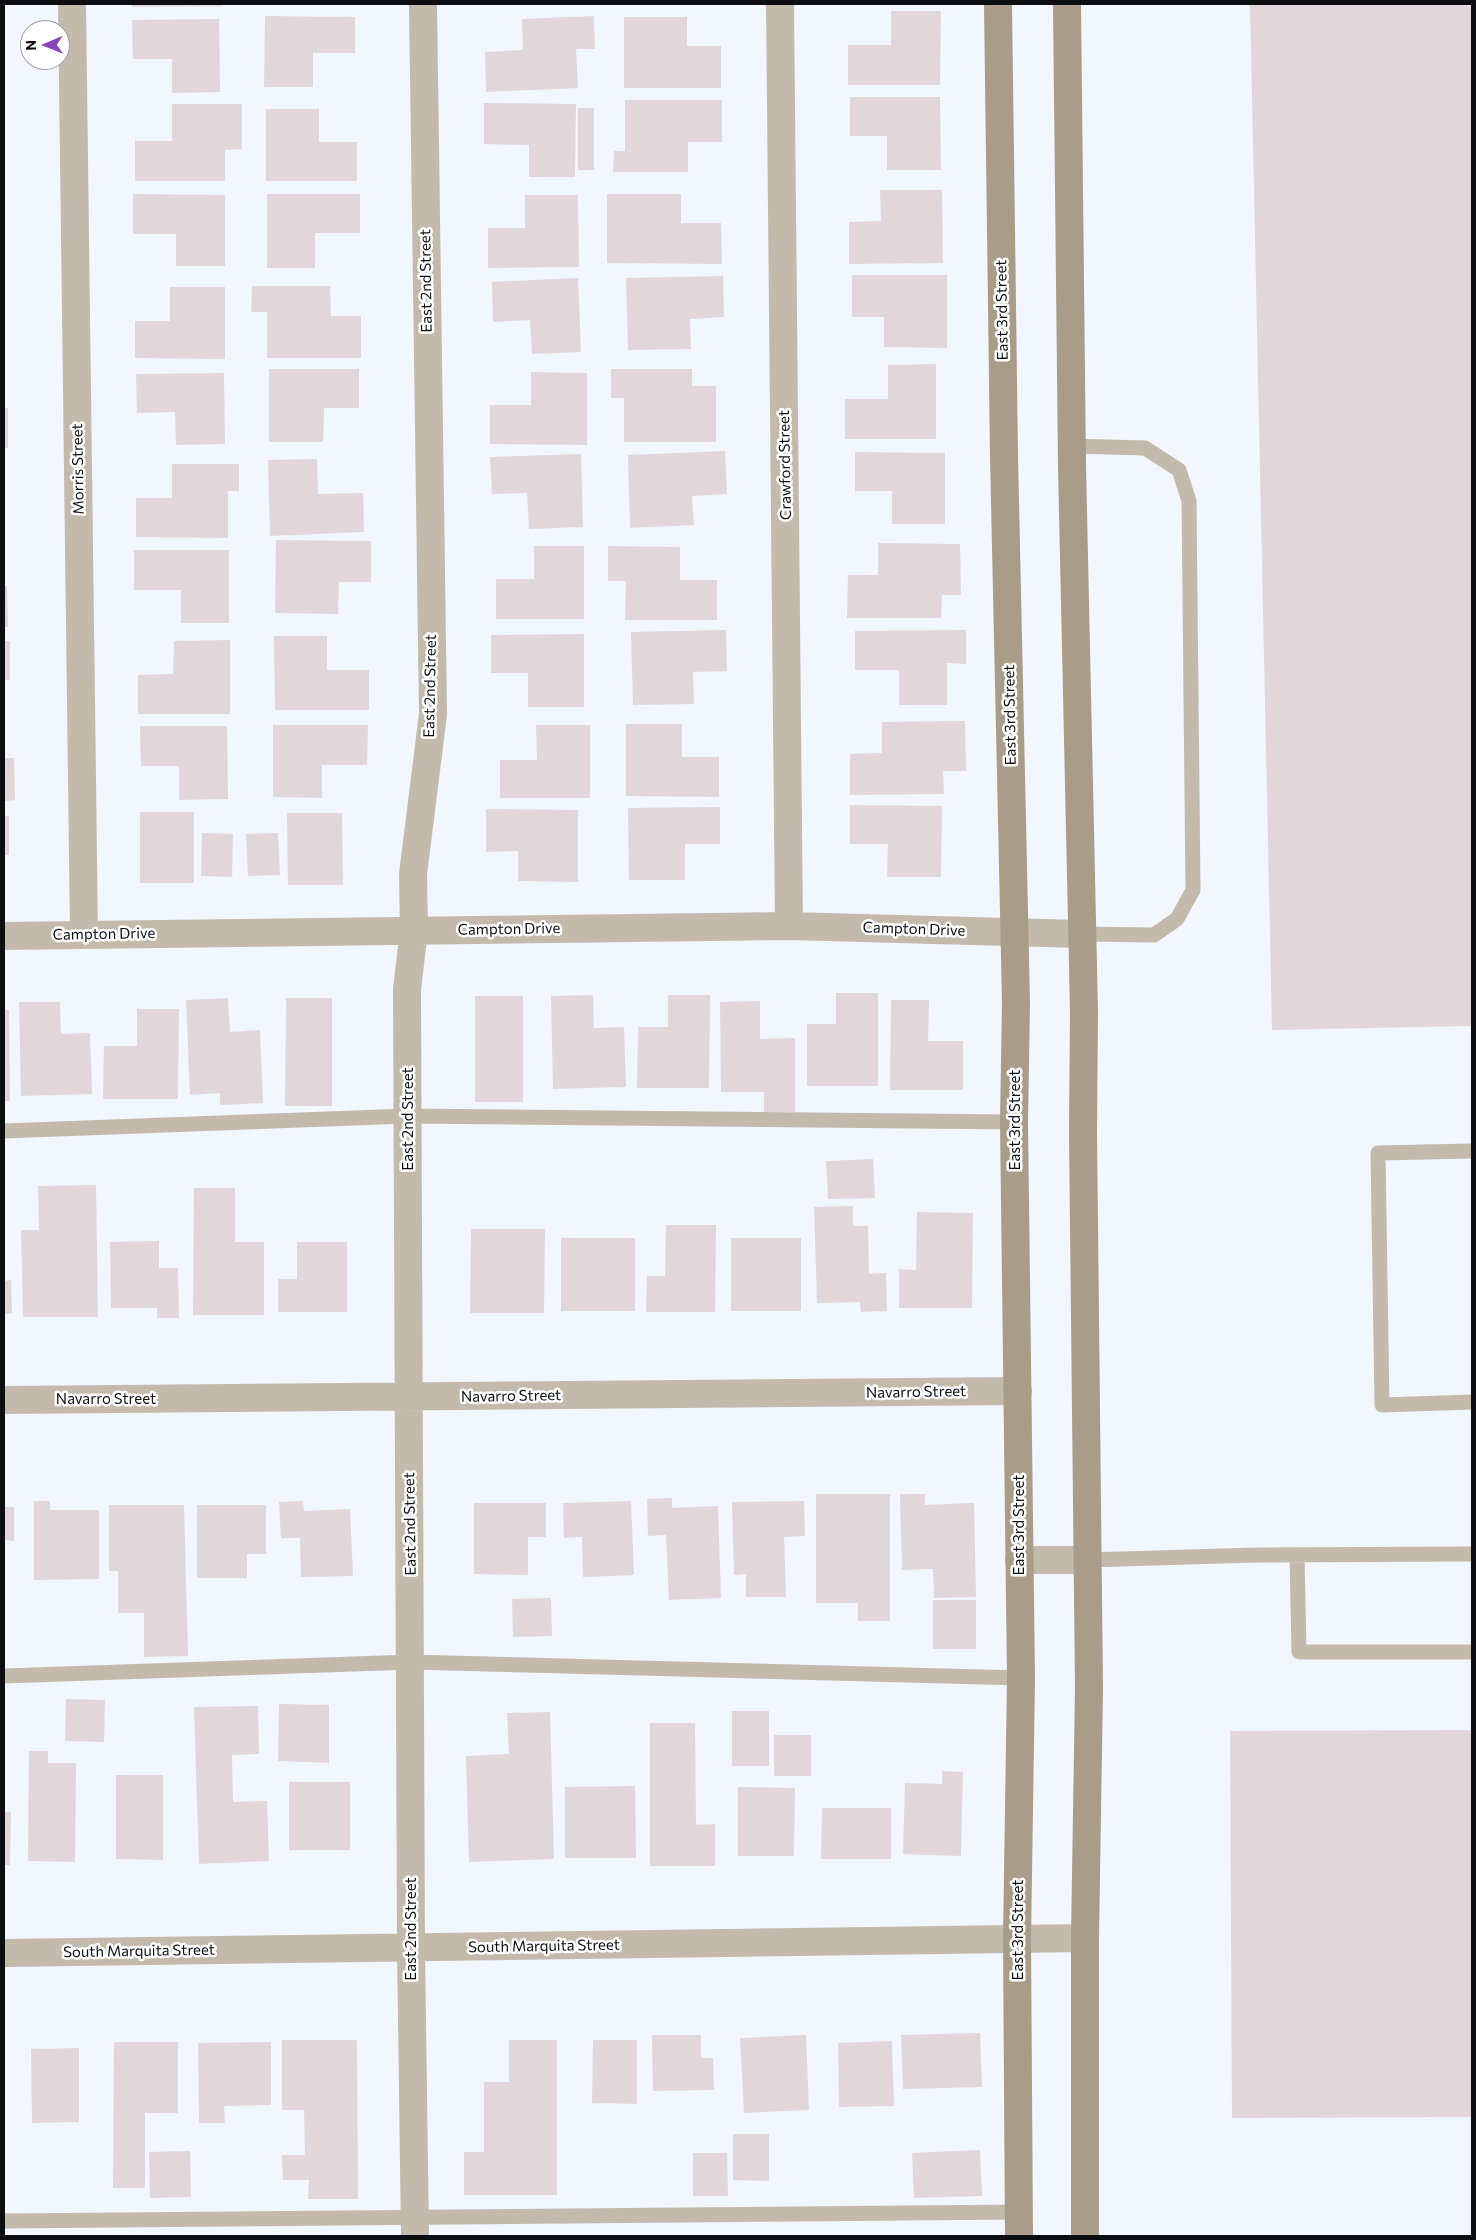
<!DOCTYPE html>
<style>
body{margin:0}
#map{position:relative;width:1476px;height:2240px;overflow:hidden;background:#f2f6fe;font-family:Commissioner,sans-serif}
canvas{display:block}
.frame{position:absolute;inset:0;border:5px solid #0d0e11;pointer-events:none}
.north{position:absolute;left:20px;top:20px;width:50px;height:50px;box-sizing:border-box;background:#fff;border:1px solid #9e9fa0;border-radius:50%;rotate:269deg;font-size:14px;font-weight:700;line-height:20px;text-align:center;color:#0d0e11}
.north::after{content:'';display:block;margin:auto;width:18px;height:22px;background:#8746bb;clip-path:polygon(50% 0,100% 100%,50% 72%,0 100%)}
</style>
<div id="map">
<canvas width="1476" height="2240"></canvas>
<div class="frame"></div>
<div class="north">N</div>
</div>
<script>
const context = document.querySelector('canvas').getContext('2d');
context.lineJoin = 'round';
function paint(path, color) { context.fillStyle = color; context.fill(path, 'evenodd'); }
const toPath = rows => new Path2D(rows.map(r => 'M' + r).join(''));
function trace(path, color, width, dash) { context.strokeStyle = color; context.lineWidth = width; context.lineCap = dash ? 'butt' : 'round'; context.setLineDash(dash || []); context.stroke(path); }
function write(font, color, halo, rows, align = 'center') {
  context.font = font + ' Commissioner,sans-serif'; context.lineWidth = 5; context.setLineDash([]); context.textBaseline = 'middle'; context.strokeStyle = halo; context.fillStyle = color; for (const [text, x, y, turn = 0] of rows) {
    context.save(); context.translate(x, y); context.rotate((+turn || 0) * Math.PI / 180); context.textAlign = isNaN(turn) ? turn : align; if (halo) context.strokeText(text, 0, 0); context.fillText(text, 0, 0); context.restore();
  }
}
paint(toPath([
 [132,4,222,4,222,6,132,7],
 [1250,4,1472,4,1472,1026,1272,1030],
 [891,11,941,11,940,85,848,85,848,45,891,45],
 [265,16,355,17,355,53,313,53,313,87,264,87],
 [594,16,595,49,576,49,578,88,486,92,485,52,523,50,522,19],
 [624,17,687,17,687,46,721,46,721,88,624,88],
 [219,19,220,92,172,93,172,59,133,59,132,20],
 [850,97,940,97,941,170,887,170,887,136,850,136],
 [625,100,722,100,722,142,688,142,688,172,613,172,614,151,625,151],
 [484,103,576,104,575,177,529,177,529,145,484,144],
 [172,104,242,104,242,149,225,150,225,181,135,181,135,141,172,141],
 [578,108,594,108,594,170,578,170],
 [266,109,319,109,319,142,357,142,357,181,266,181],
 [880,190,942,190,943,263,849,264,849,222,881,221],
 [133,194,225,195,225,266,176,266,176,234,133,234],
 [267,194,360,194,360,233,315,233,315,268,267,268],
 [607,194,681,194,681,223,721,223,722,264,607,263],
 [525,195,578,195,579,267,488,268,488,228,525,228],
 [852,275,947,275,947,348,884,347,884,317,852,317],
 [723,276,724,317,690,319,691,349,628,350,626,278],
 [578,278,581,352,532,354,530,320,493,322,492,282],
 [252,286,330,286,331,316,361,316,361,358,267,358,267,312,251,312],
 [170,287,225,287,225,359,135,358,135,321,170,321],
 [936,364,936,439,845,439,845,399,888,399,888,365],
 [269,369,359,369,359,408,324,408,323,442,269,442],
 [611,369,692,369,692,386,716,386,716,442,624,442,624,398,611,398],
 [531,372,587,373,587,445,490,444,490,405,531,405],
 [224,373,225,444,176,445,175,412,137,413,136,374],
 [4,408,8,408,8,448,4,448],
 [725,451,727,494,692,496,694,525,630,528,628,455],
 [855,452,945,453,945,524,892,524,892,491,855,491],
 [581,454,583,527,529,529,527,493,492,494,490,457],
 [317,459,318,494,363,493,364,532,270,536,268,460],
 [172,464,239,464,239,491,228,491,228,538,136,537,136,498,172,498],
 [276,540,371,541,371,582,339,582,338,614,275,613],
 [878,543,960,544,961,595,942,595,941,618,847,618,848,575,878,575],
 [534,546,584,546,584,619,496,619,496,579,534,579],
 [608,546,680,547,680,580,717,580,717,620,625,620,626,581,608,581],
 [134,550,229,550,229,623,181,623,181,590,134,590],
 [4,586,7,586,8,627,4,627],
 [726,630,727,671,693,672,694,704,633,705,631,632],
 [966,630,966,664,947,663,947,705,899,705,899,670,855,670,855,631],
 [584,634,584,707,528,707,528,673,491,673,491,635],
 [274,636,327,636,327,670,369,670,369,710,275,710],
 [230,640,230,714,138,714,138,675,173,674,174,641],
 [4,641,10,641,10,680,4,680],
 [965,721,966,771,943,771,944,794,850,795,850,754,882,753,882,722],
 [626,724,682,724,682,757,719,757,719,797,626,796],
 [273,725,368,725,367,765,322,765,322,798,273,797],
 [536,725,590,725,590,798,500,798,500,760,537,760],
 [140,726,227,726,228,799,179,800,179,766,141,766],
 [4,758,14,758,15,800,4,801],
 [850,805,942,806,941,877,887,877,888,844,850,844],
 [720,807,720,844,685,844,685,880,629,880,628,808],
 [486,809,578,810,578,882,518,881,518,851,486,852],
 [140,812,194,812,194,883,140,883],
 [287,813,342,813,343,885,288,885],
 [4,816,9,816,9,855,4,855],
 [202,833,233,834,232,877,201,876],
 [278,833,280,875,248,876,246,834],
 [836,993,878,993,878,1086,807,1086,807,1024,836,1024],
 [593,995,594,1028,624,1027,626,1087,553,1089,551,996],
 [668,995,710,995,709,1088,637,1088,638,1027,668,1027],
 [475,996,523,996,523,1102,475,1102],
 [228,998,230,1032,260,1030,263,1103,220,1105,220,1093,190,1095,186,1000],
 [286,998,332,998,332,1106,285,1106],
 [891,1000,929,1000,928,1041,963,1041,963,1090,890,1090],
 [760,1001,760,1039,795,1038,795,1112,764,1112,764,1092,721,1092,720,1002],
 [19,1002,60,1002,61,1034,90,1033,92,1094,21,1096],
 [137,1009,179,1009,178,1099,103,1099,104,1046,137,1046],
 [4,1010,9,1010,10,1101,4,1101],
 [873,1159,875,1198,828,1199,826,1161],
 [96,1185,98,1317,23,1317,21,1230,39,1230,38,1186],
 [194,1188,235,1188,235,1242,264,1242,264,1315,193,1315],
 [853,1206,853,1226,868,1226,869,1274,886,1273,887,1311,861,1312,860,1302,817,1303,814,1207],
 [917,1212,973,1213,972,1308,899,1308,899,1269,916,1270],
 [666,1225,716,1225,715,1312,646,1312,647,1276,665,1276],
 [471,1229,545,1229,544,1313,470,1313],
 [561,1238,635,1238,635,1311,561,1311],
 [731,1238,801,1238,801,1311,731,1311],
 [159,1241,159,1268,178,1268,179,1318,157,1318,157,1308,111,1308,110,1242],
 [297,1242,347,1242,347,1312,278,1312,278,1279,297,1279],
 [11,1280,12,1313,4,1314,4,1281],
 [816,1494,890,1494,890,1621,858,1621,858,1603,816,1603],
 [900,1494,925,1494,925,1505,974,1503,976,1597,934,1598,933,1569,902,1570],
 [672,1498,672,1508,718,1506,721,1598,669,1600,666,1535,648,1536,647,1499],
 [34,1501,50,1501,50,1510,99,1510,99,1579,34,1580],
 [303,1501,304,1511,350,1509,353,1576,301,1577,300,1538,281,1538,279,1502],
 [631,1501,634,1575,583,1577,582,1537,564,1538,563,1503],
 [804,1501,805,1536,784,1537,786,1597,746,1597,746,1574,734,1575,732,1502],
 [474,1503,546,1503,546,1537,528,1537,528,1575,474,1574],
 [109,1505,184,1505,188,1656,144,1657,144,1613,118,1613,118,1571,109,1571],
 [197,1505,266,1505,266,1554,247,1554,247,1578,197,1578],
 [4,1507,14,1507,14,1541,4,1540],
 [551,1598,552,1636,513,1637,512,1599],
 [933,1600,976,1600,976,1649,933,1649],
 [66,1699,105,1700,104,1742,65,1741],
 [279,1704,329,1705,329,1763,278,1761],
 [258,1706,259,1754,232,1755,233,1802,267,1801,269,1861,199,1864,194,1707],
 [732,1711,769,1711,769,1766,732,1766],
 [550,1712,554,1859,469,1862,466,1756,509,1754,507,1713],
 [650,1723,695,1723,696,1825,715,1824,715,1866,650,1866],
 [1472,1730,1472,2117,1232,2118,1230,1731],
 [774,1735,811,1735,811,1776,774,1776],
 [29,1751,48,1751,48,1763,76,1763,75,1862,28,1861],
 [942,1771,963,1772,961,1856,903,1854,905,1783,942,1784],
 [116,1775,163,1775,163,1860,116,1859],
 [289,1782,350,1782,350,1850,289,1850],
 [635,1786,636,1858,565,1858,565,1787],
 [738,1787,795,1788,794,1856,738,1856],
 [822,1808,891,1808,891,1859,821,1859],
 [4,1812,11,1812,10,1865,4,1865],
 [980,2033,982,2087,903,2089,901,2035],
 [652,2035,701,2035,701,2058,713,2058,714,2090,653,2091],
 [806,2035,809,2110,744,2113,740,2038],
 [282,2040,357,2040,358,2199,308,2199,309,2180,283,2180,282,2155,305,2155,304,2110,282,2110],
 [509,2040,557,2040,557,2195,464,2195,464,2152,484,2152,484,2082,509,2082],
 [593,2040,637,2040,637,2104,592,2103],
 [892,2041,894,2106,839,2107,838,2043],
 [114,2042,178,2042,178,2113,145,2113,145,2188,113,2188],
 [271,2042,271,2105,224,2106,225,2123,199,2123,198,2043],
 [79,2048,79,2122,32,2123,31,2049],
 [733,2134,769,2134,769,2181,733,2180],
 [980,2150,982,2196,914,2198,912,2153],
 [190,2151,191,2197,150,2198,149,2152],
 [693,2153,727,2153,728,2196,693,2196]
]), '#e1d7da');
trace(toPath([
 [1072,446,1145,448,1179,470,1189,501,1193,890,1177,919,1154,935,1081,934],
 [4,1131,408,1116,1014,1122],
 [1472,1151,1378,1153,1382,1405,1472,1402],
 [1297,1555,1299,1652,1472,1652],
 [1087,1560,1257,1555,1472,1554],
 [4,1676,411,1662,1021,1678],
 [4,2221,1020,2212]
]), '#c3baac', 15);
trace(toPath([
 [72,4,84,934],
 [780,4,789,926],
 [4,936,789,926,1081,934],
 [4,1400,1018,1391],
 [1019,1560,1087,1560],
 [4,1953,1085,1938],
 [415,2236,411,1948,407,989,414,930,413,874,433,714,423,4]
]), '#c3baac', 28);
trace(toPath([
 [998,4,1004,456,1016,1003,1014,1122,1021,1678,1017,1939,1019,2236],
 [1067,4,1072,466,1084,1012,1083,1132,1089,1688,1085,1938,1085,2236]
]), '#a99c88', 28);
write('15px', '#0d0e11', '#fff', [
 ["East 2nd Street",426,281,-91],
 ["East 3rd Street",1002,310,-91],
 ["Crawford Street",785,465,-91],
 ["Morris Street",78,469,-91],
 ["East 2nd Street",430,686,-89],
 ["East 3rd Street",1010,715,-91],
 ["Campton Drive",509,929,-1],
 ["Campton Drive",914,929,2],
 ["Campton Drive",104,934,-1],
 ["East 2nd Street",408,1119,-90],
 ["East 3rd Street",1015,1120,-90],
 ["Navarro Street",916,1392,-1],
 ["Navarro Street",511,1396,-1],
 ["Navarro Street",106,1399],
 ["East 2nd Street",410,1524,-91],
 ["East 3rd Street",1019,1525,-90],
 ["East 2nd Street",411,1929,-90],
 ["East 3rd Street",1018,1930,-90],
 ["South Marquita Street",544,1946,-1],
 ["South Marquita Street",139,1951,-1]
]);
</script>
